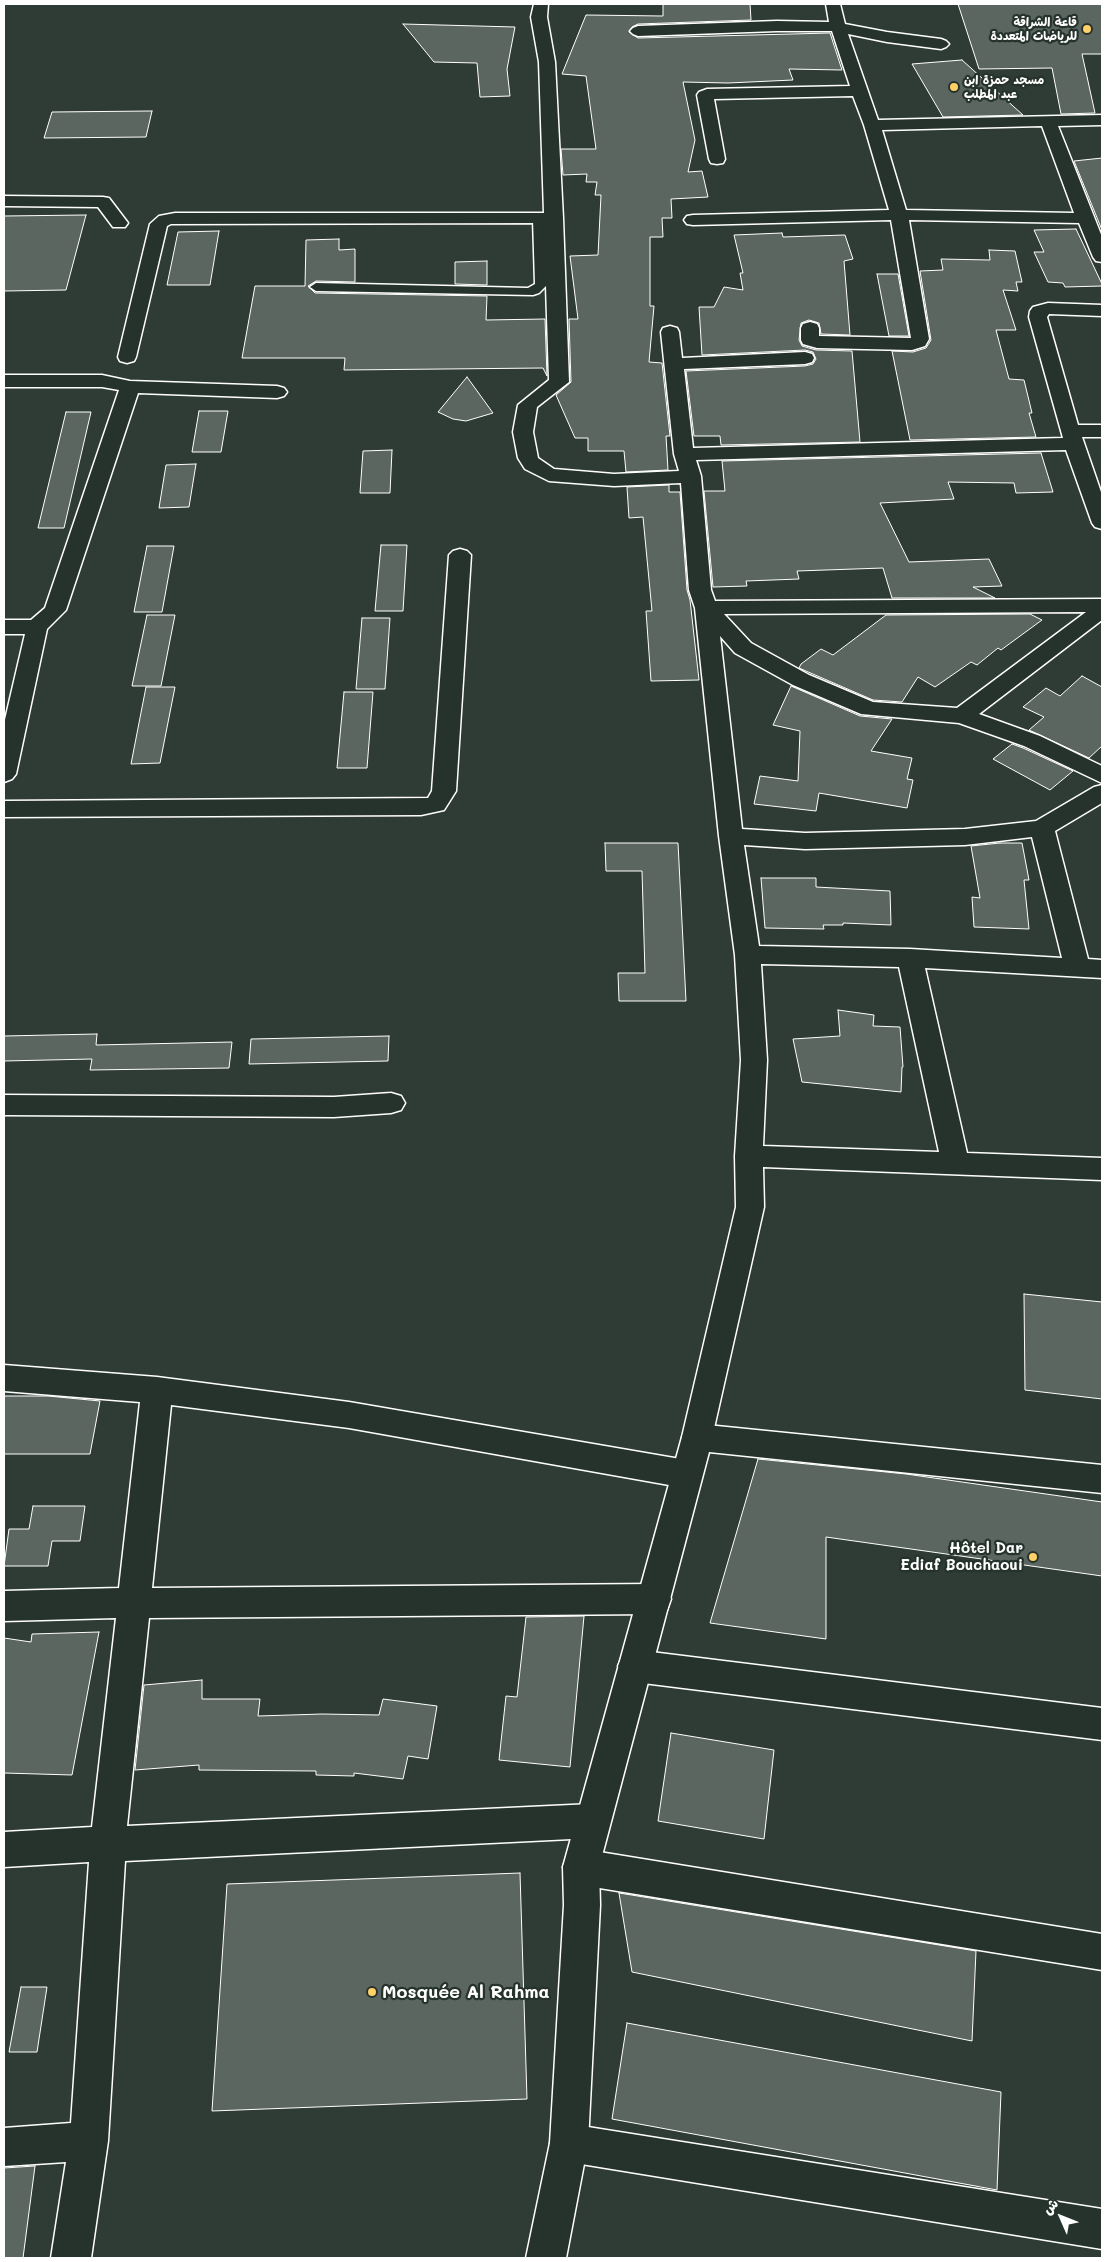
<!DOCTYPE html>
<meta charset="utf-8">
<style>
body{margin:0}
#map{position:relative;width:1106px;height:2262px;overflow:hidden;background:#2f3b35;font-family:Mali,"Playpen Sans Arabic",sans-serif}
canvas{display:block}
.frame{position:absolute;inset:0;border:5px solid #fff;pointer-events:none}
.north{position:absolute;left:1036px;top:2192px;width:50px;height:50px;-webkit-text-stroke:4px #26332d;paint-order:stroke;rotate:314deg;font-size:14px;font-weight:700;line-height:20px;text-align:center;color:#fff}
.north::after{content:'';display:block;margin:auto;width:18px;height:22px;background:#fff;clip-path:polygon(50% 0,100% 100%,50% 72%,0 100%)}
</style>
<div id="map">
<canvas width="1106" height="2262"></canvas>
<div class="frame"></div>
<div class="north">ش</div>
</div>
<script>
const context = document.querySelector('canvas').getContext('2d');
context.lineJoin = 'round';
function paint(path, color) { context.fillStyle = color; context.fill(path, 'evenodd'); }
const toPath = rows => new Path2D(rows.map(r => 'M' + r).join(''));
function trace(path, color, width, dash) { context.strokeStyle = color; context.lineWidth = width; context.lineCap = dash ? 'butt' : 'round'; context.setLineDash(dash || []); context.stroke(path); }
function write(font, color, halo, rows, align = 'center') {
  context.font = font + ' Mali,"Playpen Sans Arabic",sans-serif'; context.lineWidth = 4.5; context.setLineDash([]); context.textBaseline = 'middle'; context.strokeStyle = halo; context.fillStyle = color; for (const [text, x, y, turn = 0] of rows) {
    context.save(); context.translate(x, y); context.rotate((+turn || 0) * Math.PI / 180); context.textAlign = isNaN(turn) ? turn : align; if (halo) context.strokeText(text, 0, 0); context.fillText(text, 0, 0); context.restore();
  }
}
const building = toPath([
 [663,4,750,4,751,20,638,24,632,27,629,32,638,38,830,33,842,70,789,69,793,80,728,83,683,82,695,140,688,172,702,171,708,197,671,199,672,218,662,218,663,237,650,237,650,306,654,306,649,362,662,363,670,436,666,436,668,470,626,472,624,451,588,451,588,438,575,438,556,395,571,382,569,319,578,319,570,256,598,255,601,195,595,195,597,182,586,182,587,174,563,175,561,149,596,149,586,76,562,74,586,15,663,16,663,4],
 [958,4,1102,4,1102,54,1082,54,1095,113,1061,114,1052,68,979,69,958,4],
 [403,24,515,27,507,69,510,96,480,97,477,63,434,62,403,24],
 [962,60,1023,115,943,117,912,64,962,60],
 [152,111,146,137,44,138,52,112,152,111],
 [1102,158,1102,230,1074,161,1102,158],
 [86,215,66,290,4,291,4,216,86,215],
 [1076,229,1102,284,1102,286,1065,287,1063,283,1048,282,1034,252,1044,252,1034,230,1076,229],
 [219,231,210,285,167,285,178,232,219,231],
 [782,233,783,237,845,235,853,259,844,261,850,335,821,334,819,323,809,320,801,323,799,340,802,346,816,350,852,351,860,442,721,445,720,436,694,436,686,371,805,366,813,364,816,359,813,352,805,350,702,355,699,307,714,307,724,287,743,290,740,273,743,273,734,235,782,233],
 [339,239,339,250,355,249,355,282,316,281,308,286,315,293,487,296,486,320,545,319,547,376,543,368,344,370,345,358,242,358,255,286,305,286,306,240,339,239],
 [989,250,1015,251,1022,282,1016,282,1018,291,1003,290,1016,330,996,330,1009,379,1024,380,1032,413,1029,413,1036,437,910,440,892,351,913,352,926,348,931,340,920,271,943,270,941,259,990,260,989,250],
 [487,261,487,285,455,284,455,262,487,261],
 [877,274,898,274,909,336,889,336,877,274],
 [467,377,493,413,466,421,453,419,438,412,467,377],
 [199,411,228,411,221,452,192,452,199,411],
 [66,412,91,412,64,528,38,528,66,412],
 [392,450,390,493,360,493,363,451,392,450],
 [1041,453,1053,492,1016,493,1014,483,948,482,954,499,880,503,909,562,989,559,1002,586,973,587,995,598,892,598,883,568,797,571,799,579,746,581,747,586,713,587,704,491,725,491,722,461,1041,453],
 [196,464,189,507,159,508,166,465,196,464],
 [669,485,669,492,680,492,687,590,690,600,699,680,651,681,646,611,652,611,643,517,629,518,627,487,669,485],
 [381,545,407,545,403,611,375,611,381,545],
 [147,546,174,546,162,612,134,612,147,546],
 [1030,614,1042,620,1001,650,998,648,977,665,971,662,935,687,918,677,902,702,873,700,799,668,801,664,821,649,833,655,886,615,1030,614],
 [147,615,175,615,161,686,132,686,147,615],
 [362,618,390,618,385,689,356,689,362,618],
 [1082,676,1102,687,1102,746,1089,758,1029,730,1044,717,1023,707,1046,688,1060,696,1082,676],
 [791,686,860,716,892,719,871,751,912,758,907,779,913,780,907,808,819,793,816,811,754,804,760,776,798,781,800,731,773,725,791,686],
 [146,687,175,687,160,763,131,764,146,687],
 [344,692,373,692,367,768,337,768,344,692],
 [1012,744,1023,748,1073,771,1050,790,993,759,1012,744],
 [605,843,678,843,686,1001,619,1001,618,973,645,973,642,871,606,871,605,843],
 [1000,843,1022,843,1029,880,1024,880,1029,929,974,927,972,897,980,898,971,846,1000,843],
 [761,878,816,878,816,887,890,891,891,925,843,923,843,925,823,925,824,929,765,928,761,878],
 [838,1010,874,1015,873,1026,900,1027,903,1067,902,1067,901,1092,802,1082,793,1039,840,1036,838,1010],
 [97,1034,96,1045,232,1042,229,1068,90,1070,92,1059,4,1061,4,1036,97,1034],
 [389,1036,388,1061,249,1064,251,1039,389,1036],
 [1024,1294,1102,1302,1102,1399,1025,1390,1024,1294],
 [4,1396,48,1396,100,1401,90,1454,4,1454,4,1396],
 [758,1459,906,1474,1102,1502,1102,1576,826,1537,826,1639,710,1623,758,1459],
 [33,1506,85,1506,80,1541,52,1541,48,1566,4,1566,9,1529,29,1529,33,1506],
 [584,1616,570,1767,499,1760,506,1696,517,1697,526,1617,584,1616],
 [99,1632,72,1775,4,1773,4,1638,31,1642,32,1634,99,1632],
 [202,1680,202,1699,260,1699,258,1716,322,1714,379,1715,383,1699,437,1706,428,1759,408,1756,403,1779,354,1773,354,1776,316,1775,316,1771,199,1770,199,1765,135,1770,144,1685,202,1680],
 [671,1733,774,1750,764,1839,658,1821,671,1733],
 [520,1873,527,2099,212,2111,227,1884,520,1873],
 [619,1893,976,1951,972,2041,632,1972,619,1893],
 [21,1987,47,1987,37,2052,9,2052,21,1987],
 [627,2023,1001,2092,997,2190,612,2119,627,2023],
 [35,2166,23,2258,4,2258,4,2168,35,2166]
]);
paint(building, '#5b6661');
trace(building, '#fff', 1);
const lane = toPath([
 [539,215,545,219,547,285,539,293,533,295,316,291,310,287,316,283,528,288,535,284,533,219,539,215]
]);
const street = toPath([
 [534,4,548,4,547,17,555,62,563,218,569,382,537,407,533,432,538,458,554,469,614,474,679,471,674,454,661,332,663,328,670,326,677,328,679,332,682,358,805,352,812,354,814,358,812,362,805,364,684,369,693,448,1063,438,1029,317,1030,311,1033,307,1048,303,1102,305,1102,316,1049,314,1047,317,1078,425,1102,425,1102,437,1082,437,1102,495,1102,529,1095,527,1092,523,1066,450,696,460,701,476,711,590,715,601,1102,599,1102,620,979,714,1040,736,1102,766,1102,783,1024,746,959,723,861,714,793,685,735,653,720,636,742,829,805,833,965,829,1036,821,1094,787,1102,785,1102,803,1055,831,1088,959,1102,960,1102,978,925,968,967,1153,1102,1158,1102,1180,763,1167,764,1207,712,1437,708,1446,697,1450,686,1446,682,1437,736,1207,735,1156,741,1060,735,955,719,836,695,608,689,590,681,483,614,486,549,481,525,469,518,458,513,432,518,405,549,380,544,223,171,224,167,226,136,357,134,361,127,363,120,361,118,357,150,224,159,216,175,213,544,213,539,62,531,17,534,4],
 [1086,612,957,708,873,702,809,675,751,643,724,614,1086,612],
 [1032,837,1062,958,910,949,759,946,744,845,805,849,965,845,1032,837],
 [761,964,899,967,939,1152,763,1146,767,1060,761,964],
 [826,4,840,4,845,24,887,32,941,39,946,41,949,44,946,47,941,49,887,42,848,34,878,120,1102,115,1102,125,1058,126,1102,237,1102,262,1096,261,1093,257,1079,223,909,220,929,339,925,346,912,350,817,348,803,344,801,340,801,328,803,324,810,322,817,324,819,328,819,336,911,338,891,220,693,225,687,224,684,220,687,216,693,215,889,210,864,125,853,96,714,99,725,159,723,163,717,164,711,163,709,159,697,95,699,92,707,89,850,86,832,31,777,31,638,36,633,34,630,31,633,28,638,26,777,21,829,22,826,4],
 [1042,126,1074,213,906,210,882,130,1042,126],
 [4,196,103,197,109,198,128,223,125,227,113,227,98,207,4,206,4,196],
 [4,375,102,375,130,381,277,386,284,388,287,392,284,396,277,398,138,393,66,610,47,629,16,774,12,779,4,782,4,724,25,634,4,634,4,620,31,620,45,608,119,390,102,387,4,387,4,375],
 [460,549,467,551,471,555,456,791,444,810,421,815,4,817,4,801,428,798,432,791,449,555,453,551,460,549],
 [391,1093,401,1096,405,1103,401,1110,391,1113,334,1117,4,1115,4,1095,334,1097,391,1093],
 [4,1365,157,1377,349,1402,686,1460,697,1464,702,1474,697,1484,686,1488,349,1428,171,1405,152,1588,655,1584,667,1588,671,1599,667,1610,655,1614,149,1618,127,1826,592,1804,604,1809,610,1821,604,1833,592,1838,125,1861,108,2141,91,2258,51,2258,66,2162,4,2166,4,2128,71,2123,89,1862,4,1867,4,1832,92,1827,116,1618,4,1621,4,1591,119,1588,140,1402,4,1391,4,1365],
 [635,1650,1102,1708,1102,1740,635,1682,623,1677,618,1666,623,1655,635,1650],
 [581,1849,1102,1934,1102,1970,581,1885,568,1880,563,1867,568,1854,581,1849],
 [569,2124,1102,2209,1102,2249,569,2162,555,2157,550,2143,555,2129,569,2124]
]);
const secondary = toPath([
 [697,1424,1102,1465,1102,1493,709,1452,599,1867,600,1905,588,2143,566,2258,526,2258,550,2143,564,1905,563,1867,682,1437,686,1428,697,1424]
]);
trace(lane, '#fff', 3);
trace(street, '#fff', 3);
trace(secondary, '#fff', 3);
paint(lane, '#26332d');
paint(street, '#26332d');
paint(secondary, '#26332d');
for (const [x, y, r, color] of [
 [1087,29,5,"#ffd166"],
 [954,87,5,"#ffd166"],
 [1033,1557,5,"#ffd166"],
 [372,1992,5,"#ffd166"]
]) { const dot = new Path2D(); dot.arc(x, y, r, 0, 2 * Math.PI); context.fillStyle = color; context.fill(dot); trace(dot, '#26332d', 2); }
write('bold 12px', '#fff', '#26332d', [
 ["قاعة الشراقة",1077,22],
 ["للرياضات المتعددة",1077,36],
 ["مسجد حمزة ابن",964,80,"left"],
 ["عبد المطلب",964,94,"left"]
], 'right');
write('bold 15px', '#fff', '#26332d', [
 ["Hôtel Dar",1023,1548],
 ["Ediaf Bouchaoui",1023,1565]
], 'right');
write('bold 18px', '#fff', '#26332d', [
 ["Mosquée Al Rahma",382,1992]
], 'left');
</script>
